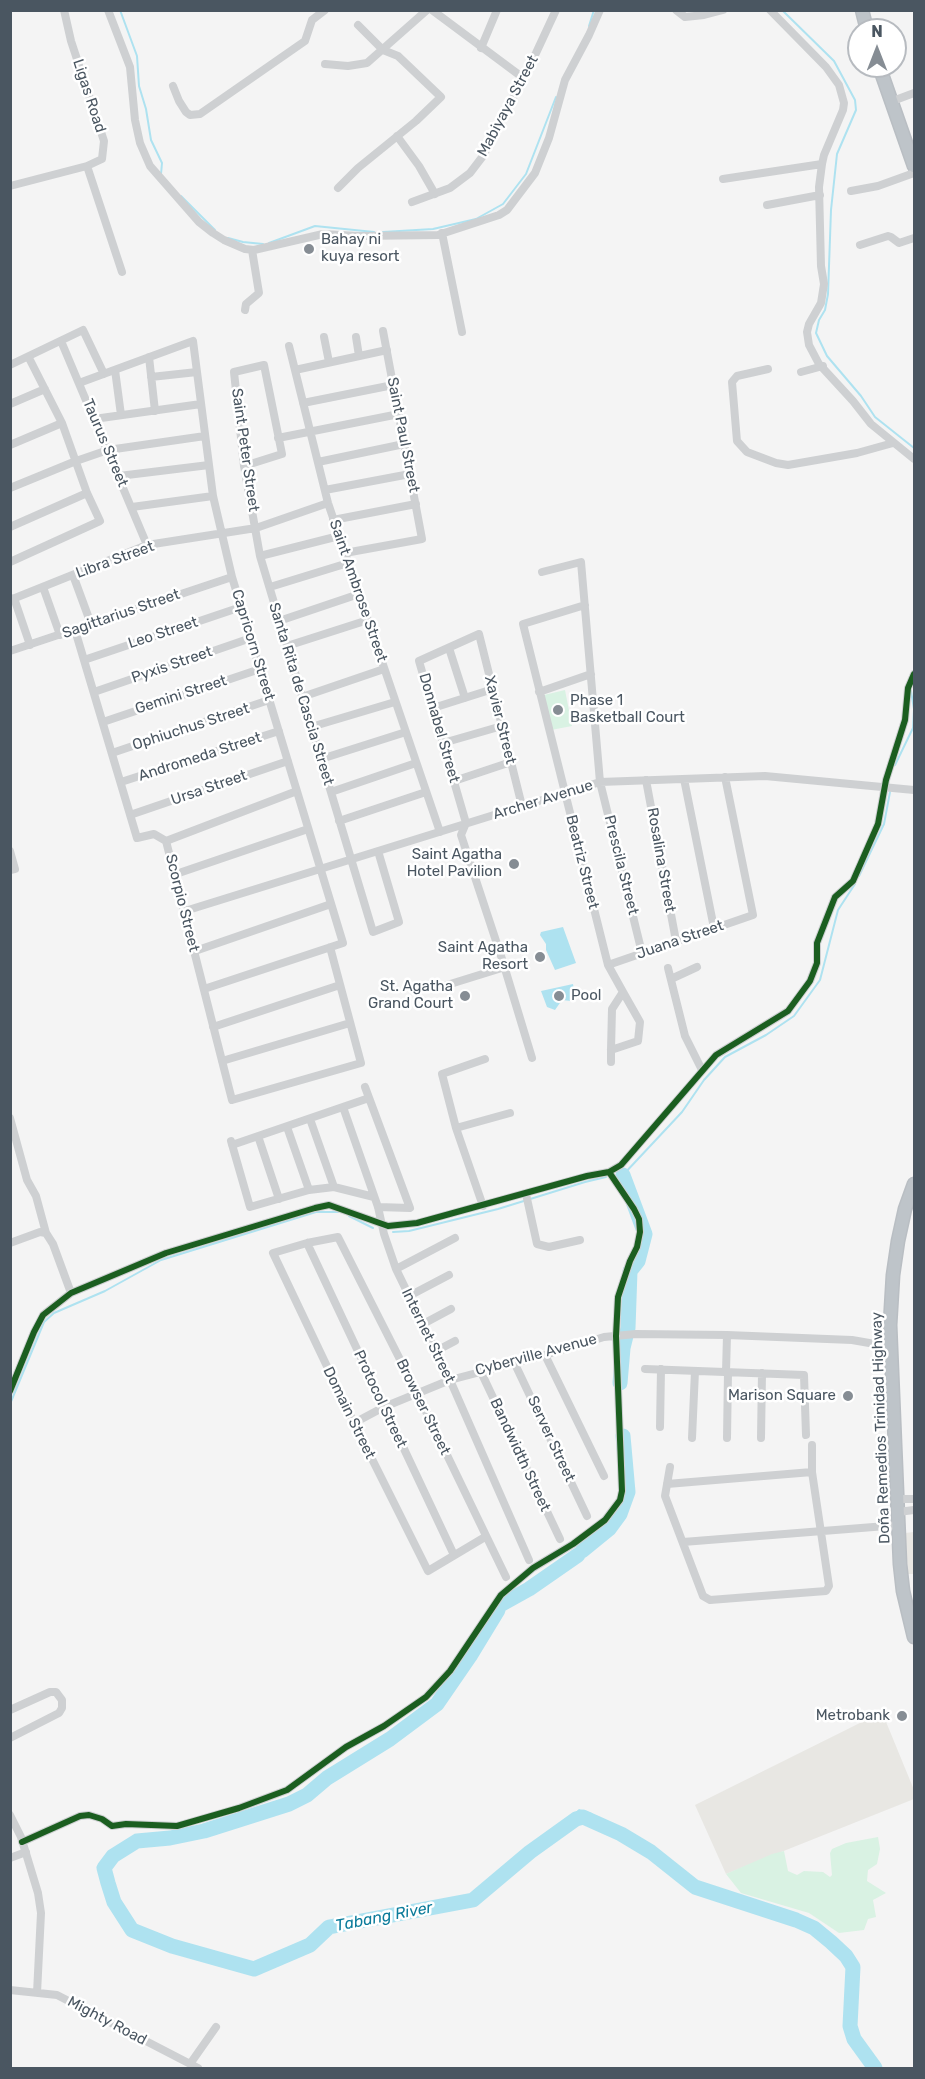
<!DOCTYPE html>
<meta charset="utf-8">
<style>
body{margin:0}
#map{position:relative;width:925px;height:2079px;overflow:hidden;background:#f4f4f4;font-family:Rubik,sans-serif}
canvas{display:block}
.frame{position:absolute;inset:0;border:12px solid #4a5661;pointer-events:none}
.north{position:absolute;left:847px;top:18px;width:60px;height:60px;box-sizing:border-box;background:#fff;border:2px solid #b7bbc0;border-radius:50%;rotate:0deg;font-size:16px;font-weight:700;line-height:24px;text-align:center;color:#4a5661}
.north::after{content:'';display:block;margin:auto;width:21px;height:27px;background:#868d94;clip-path:polygon(50% 0,100% 100%,50% 72%,0 100%)}
</style>
<div id="map">
<canvas width="925" height="2079"></canvas>
<div class="frame"></div>
<div class="north">N</div>
</div>
<script>
const context = document.querySelector('canvas').getContext('2d');
context.lineJoin = 'round';
function paint(path, color) { context.fillStyle = color; context.fill(path, 'evenodd'); }
const toPath = rows => new Path2D(rows.map(r => 'M' + r).join(''));
function trace(path, color, width, dash) { context.strokeStyle = color; context.lineWidth = width; context.lineCap = dash ? 'butt' : 'round'; context.setLineDash(dash || []); context.stroke(path); }
function write(font, color, halo, rows, align = 'center') {
  context.font = font + ' Rubik,sans-serif'; context.lineWidth = 5; context.setLineDash([]); context.textBaseline = 'middle'; context.strokeStyle = halo; context.fillStyle = color; for (const [text, x, y, turn = 0] of rows) {
    context.save(); context.translate(x, y); context.rotate((+turn || 0) * Math.PI / 180); context.textAlign = isNaN(turn) ? turn : align; if (halo) context.strokeText(text, 0, 0); context.fillText(text, 0, 0); context.restore();
  }
}
paint(toPath([
 [914,1532,914,1574,908,1574,905,1533],
 [882,1712,914,1790,914,1799,726,1874,695,1805]
]), '#e8e7e3');
paint(toPath([
 [565,690,572,726,551,730,544,695],
 [878,1837,880,1849,877,1864,868,1870,867,1881,886,1893,873,1900,876,1917,868,1919,864,1930,839,1933,809,1913,741,1893,726,1874,772,1854,784,1851,788,1871,797,1875,804,1871,823,1872,830,1877,832,1875,830,1853,832,1849,846,1843]
]), '#d9f2e3');
paint(toPath([
 [563,927,576,963,555,970,546,950,546,944,540,935,541,932],
 [573,984,575,995,571,1001,562,1000,555,1010,547,1007,541,991],
 [579,1809,592,1813,600,1822,585,1816,578,1818,560,1833,550,1835]
]), '#aee2f0');
trace(toPath([
 [120,10,137,56,139,86,146,109,151,140,162,163,161,174],
 [782,10,834,61,855,100,856,110,837,154,831,210,828,294,825,310,819,320,816,333,827,356,861,396,875,417,914,448],
 [589,26,594,10],
 [181,196,215,230],
 [383,232,433,229,476,219,503,204,526,174,556,97],
 [228,238,243,242,263,244],
 [269,243,315,226,374,232],
 [911,691,914,709],
 [895,765,913,728,914,709],
 [859,876,884,824,890,792],
 [617,1176,623,1175,682,1112,704,1080,725,1057,766,1035,794,1016,820,980,838,910,855,884],
 [349,1216,373,1228],
 [393,1232,409,1231,498,1209,585,1182,606,1177],
 [10,1404,44,1322,54,1313,105,1291,161,1260,316,1212,338,1212]
]), '#aee2f0', 2);
trace(toPath([
 [620,1383,623,1348,628,1328,630,1271,638,1261,645,1234,623,1175],
 [582,1551,609,1529,620,1514,628,1492,623,1436],
 [502,1604,529,1589,578,1555],
 [498,1610,470,1656,437,1704,390,1739,327,1778,307,1795,289,1804,204,1831,170,1838,137,1841,113,1856,104,1868,108,1883,114,1902,132,1930,172,1946,254,1969,310,1945,329,1927,473,1900,530,1852,576,1819,583,1817,621,1834,651,1852,695,1887,796,1920,814,1928,831,1942,846,1956,853,1967,850,2026,854,2039,875,2068]
]), '#aee2f0', 15);
const highway = toPath([
 [862,10,867,30],
 [879,66,914,166],
 [914,1184,905,1209,898,1241,893,1275,890,1325,900,1564,903,1591,914,1637]
]);
trace(highway, '#b9bec3', 15);
trace(toPath([
 [108,10,130,67,135,120,140,143,150,166,199,222,213,233,224,240,245,249,254,250,323,234,358,236,438,235,499,215,507,210,535,173,549,138,565,80,589,35,600,10],
 [432,10,522,77],
 [676,10,685,17,704,15,723,10],
 [770,10,826,67,839,85,844,103,843,110,824,155,822,164,819,187,821,266,824,284,821,303,809,324,807,332,809,345,819,364,853,401,871,424,914,459],
 [481,48,497,10],
 [325,64,348,66,367,63,427,10],
 [173,86,179,101,186,112,190,115,200,114,305,41,312,20,325,10],
 [890,102,914,93],
 [397,136,419,166,435,194],
 [87,166,122,272],
 [723,179,822,164],
 [10,186,87,166,102,159,104,141,71,41,64,10],
 [338,188,358,168,416,121,441,97,398,56,383,50,358,25],
 [851,191,878,186,914,173],
 [412,202,450,188,470,173,483,156,536,53,556,10],
 [767,205,820,195],
 [442,233,462,332],
 [860,245,888,236,891,237,899,243,914,238],
 [245,310,246,304,259,293,252,250],
 [324,337,329,362],
 [356,337,359,356],
 [61,341,147,545],
 [289,346,328,503,440,832],
 [149,357,155,411],
 [10,365,83,330,104,374],
 [768,369,737,376,732,382,737,441,747,452,776,463,788,465,857,453,893,443],
 [115,370,121,415],
 [295,370,387,350],
 [801,372,823,366],
 [151,377,197,372],
 [79,383,193,341,213,496,232,577,343,943,204,989],
 [303,403,393,385],
 [10,404,45,389],
 [94,419,201,404],
 [278,438,399,414],
 [10,445,62,423],
 [318,462,404,444],
 [244,466,282,454,264,365,234,372,244,466,260,556,373,932,399,922,378,851],
 [119,476,209,465],
 [10,488,76,461,108,450,205,436],
 [325,490,410,474],
 [132,507,213,496],
 [333,520,416,504],
 [10,527,87,493],
 [345,553,422,539,383,331],
 [260,556,339,536],
 [10,562,100,521,87,493,62,423,29,358],
 [542,572,581,562,600,782,642,953],
 [73,575,91,624],
 [43,587,60,635],
 [270,587,348,563],
 [14,598,30,645],
 [10,600,147,545,256,528,328,503],
 [585,605,523,624,608,965,623,992],
 [279,621,359,594],
 [75,630,137,838,154,834,166,841,232,1100,361,1063,330,947],
 [287,646,368,620],
 [449,648,465,698],
 [10,651,232,577],
 [84,660,241,607],
 [94,692,251,638],
 [539,692,591,674],
 [302,697,384,669],
 [433,708,493,689],
 [103,722,260,669],
 [311,727,395,702],
 [443,743,502,726],
 [112,753,269,700],
 [321,759,406,732],
 [684,779,714,928],
 [646,780,676,941],
 [454,781,511,762],
 [121,782,279,731],
 [331,792,416,763],
 [522,806,479,634,419,661,466,823,461,835,502,959,532,1058],
 [130,815,288,761],
 [339,821,426,792],
 [166,841,297,791],
 [10,851,15,869,10,870],
 [176,874,308,829],
 [185,911,600,782,765,776,914,790],
 [195,951,331,904],
 [608,965,753,915,725,777],
 [668,968,685,1036,702,1070],
 [671,979,697,967],
 [447,985,505,967],
 [213,1027,340,985],
 [611,1050,638,1041,640,1022,623,992,612,1009,611,1050,611,1062],
 [222,1061,350,1023],
 [365,1087,410,1208,378,1207],
 [343,1107,378,1207,384,1234,396,1269,450,1380,529,1560],
 [10,1118,27,1180,36,1196,46,1233],
 [310,1119,334,1187],
 [287,1127,309,1190],
 [456,1128,442,1074,485,1059],
 [258,1136,279,1199],
 [231,1141,250,1207,309,1190,334,1187,374,1197],
 [232,1145,369,1098],
 [526,1194,537,1244,549,1247,580,1240],
 [483,1206,456,1128,510,1113],
 [10,1243,40,1232,46,1233,53,1244,71,1293],
 [307,1243,454,1555],
 [396,1269,455,1238],
 [409,1296,449,1275],
 [423,1324,451,1309],
 [436,1351,455,1341],
 [545,1355,604,1476],
 [514,1362,587,1516],
 [645,1369,804,1375,806,1435],
 [480,1370,560,1539],
 [726,1372,727,1335],
 [10,1391,34,1332,43,1315,71,1293,166,1253,315,1208,329,1205,388,1226,417,1223,587,1176,609,1172,621,1165,716,1055,788,1011,810,981,817,963,817,943,835,897,853,881,878,824,886,780,905,720,908,688,914,674],
 [354,1423,384,1407,450,1380,545,1355,604,1337,636,1334,727,1335,852,1340,875,1344,891,1344],
 [660,1427,661,1369],
 [692,1438,695,1371],
 [727,1438,728,1372],
 [761,1438,762,1373],
 [670,1467,665,1496,703,1596,710,1600,826,1591,829,1586,812,1472,812,1445],
 [667,1484,812,1472],
 [897,1499,914,1499],
 [898,1512,914,1510],
 [485,1537,428,1571,354,1423,273,1253,307,1243,338,1237,417,1393,506,1577],
 [683,1542,899,1525],
 [10,1710,50,1692,56,1692,62,1700,62,1708,59,1713,10,1738],
 [10,1815,21,1837,38,1893,41,1913,37,1993],
 [22,1842,80,1816,89,1815,102,1819,112,1826,126,1824,177,1826,239,1808,287,1790,346,1747,384,1726,426,1697,450,1671,501,1595,533,1568,573,1544,605,1520,620,1500,622,1491,616,1336,618,1297,630,1261,637,1247,640,1232,639,1219,634,1209,609,1172],
 [10,1858,26,1852],
 [10,1990,57,1995,198,2068],
 [190,2064,216,2027]
]), '#ced0d2', 8);
trace(highway, '#bec4c9', 12);
trace(toPath([
 [10,1391,34,1332,43,1315,71,1293,166,1253,315,1208,329,1205,388,1226,417,1223,587,1176,609,1172,621,1165,716,1055,788,1011,810,981,817,963,817,943,835,897,853,881,878,824,886,780,905,720,908,688,914,674],
 [22,1842,80,1816,89,1815,102,1819,112,1826,126,1824,177,1826,239,1808,287,1790,346,1747,384,1726,426,1697,450,1671,501,1595,533,1568,573,1544,605,1520,620,1500,622,1491,616,1336,618,1297,630,1261,637,1247,640,1232,639,1219,634,1209,609,1172]
]), '#1b5e20', 6);
for (const [x, y, r, color] of [
 [309,249,6,"#868d94"],
 [558,710,6,"#868d94"],
 [514,864,6,"#868d94"],
 [540,957,6,"#868d94"],
 [465,996,6,"#868d94"],
 [559,996,6,"#868d94"],
 [848,1396,6,"#868d94"],
 [902,1716,6,"#868d94"]
]) { const dot = new Path2D(); dot.arc(x, y, r, 0, 2 * Math.PI); context.fillStyle = color; context.fill(dot); trace(dot, '#fff', 2); }
write('15px', '#4a5661', '#fff', [
 ["Ligas Road",89,96,72],
 ["Mabiyaya Street",508,106,-62],
 ["Saint Paul Street",403,435,79],
 ["Taurus Street",105,443,67],
 ["Saint Peter Street",245,450,82],
 ["Libra Street",115,560,-20],
 ["Saint Ambrose Street",358,591,71],
 ["Sagittarius Street",121,614,-19],
 ["Leo Street",163,633,-18],
 ["Capricorn Street",253,645,73],
 ["Pyxis Street",172,665,-19],
 ["Santa Rita de Cascia Street",301,694,73],
 ["Gemini Street",181,695,-18],
 ["Xavier Street",500,720,76],
 ["Ophiuchus Street",191,727,-18],
 ["Donnabel Street",439,728,74],
 ["Andromeda Street",200,757,-18],
 ["Ursa Street",209,788,-19],
 ["Archer Avenue",543,800,-17],
 ["Rosalina Street",661,860,80],
 ["Beatriz Street",582,862,76],
 ["Prescila Street",621,865,76],
 ["Scorpio Street",182,903,76],
 ["Juana Street",680,940,-19],
 ["Internet Street",428,1336,64],
 ["Cyberville Avenue",536,1355,-15],
 ["Protocol Street",380,1399,65],
 ["Browser Street",423,1407,64],
 ["Domain Street",349,1413,64],
 ["Doña Remedios Trinidad Highway",881,1428,-92],
 ["Server Street",551,1439,65],
 ["Bandwidth Street",520,1455,65],
 ["Mighty Road",107,2021,28]
]);
write('15px', '#4a5661', '#fff', [
 ["Bahay ni",321,240,"left"],
 ["kuya resort",321,257,"left"],
 ["Phase 1",570,701,"left"],
 ["Basketball Court",570,718,"left"],
 ["Saint Agatha",502,855],
 ["Hotel Pavilion",502,872],
 ["Saint Agatha",528,948],
 ["Resort",528,965],
 ["St. Agatha",453,987],
 ["Grand Court",453,1004],
 ["Pool",571,996,"left"],
 ["Marison Square",836,1396],
 ["Metrobank",890,1716]
], 'right');
write('italic 16px', '#0c7c9b', '#fff', [
 ["Tabang River",384,1917,-11]
]);
</script>
